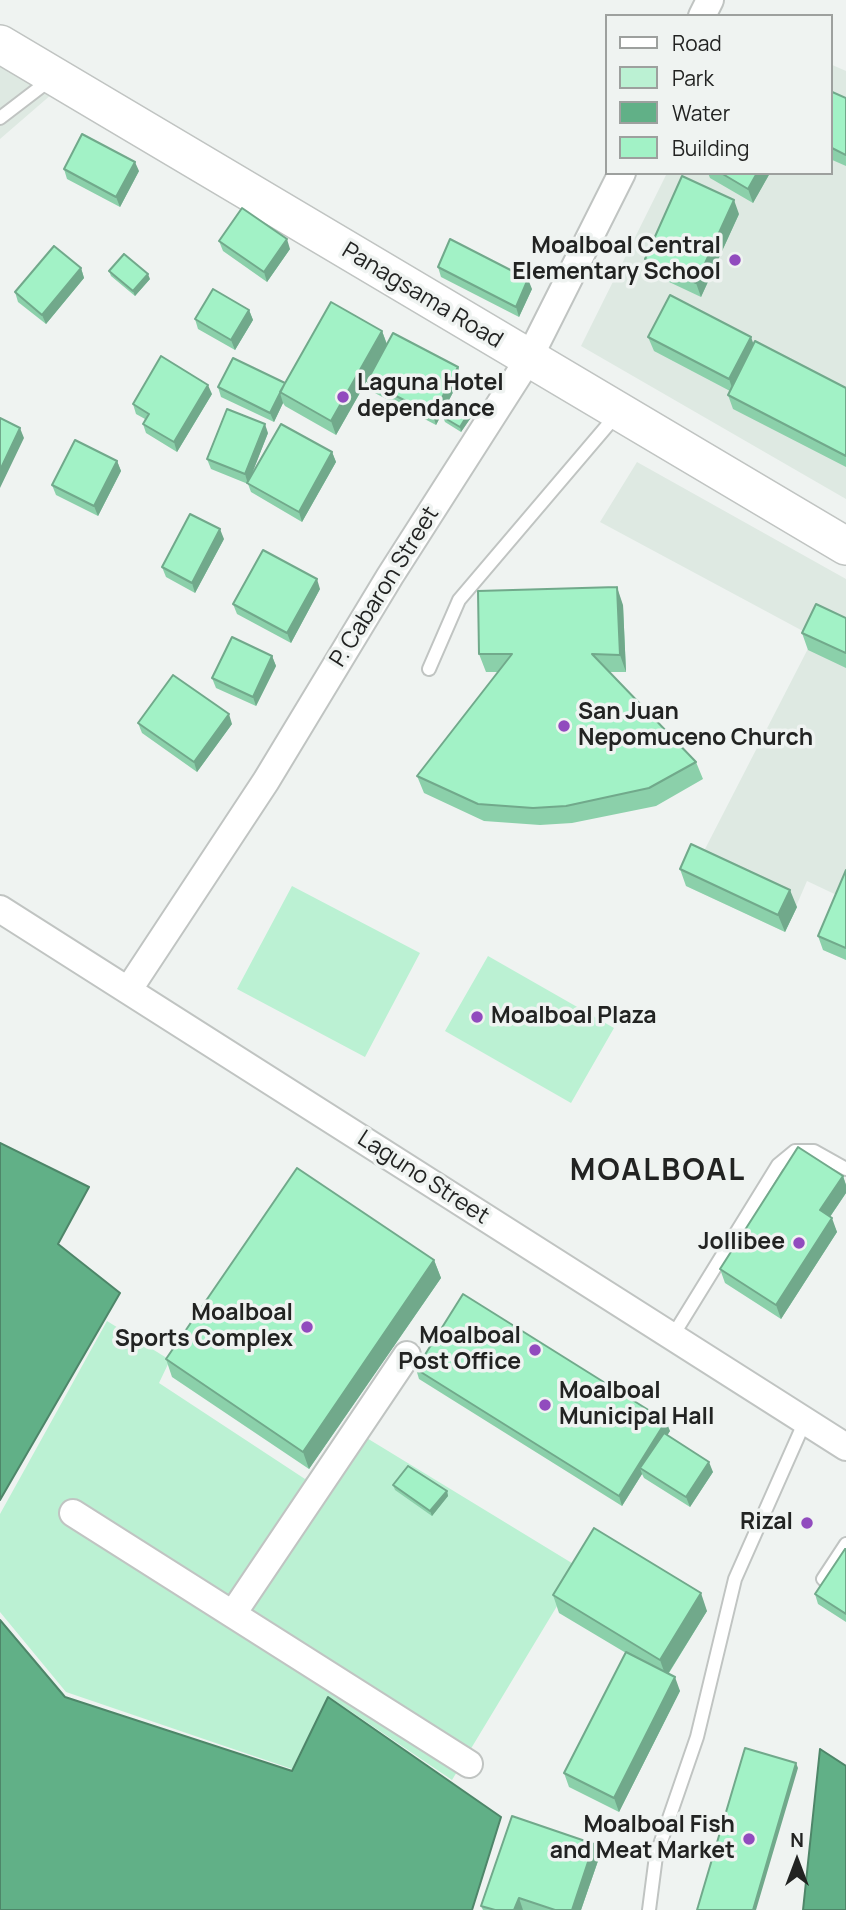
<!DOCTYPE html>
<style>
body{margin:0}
#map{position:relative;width:846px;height:1910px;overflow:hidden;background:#eff3f1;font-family:Manrope,sans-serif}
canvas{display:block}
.legend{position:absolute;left:605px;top:14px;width:228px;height:161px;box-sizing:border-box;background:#eff3f1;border:2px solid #9da09e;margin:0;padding:9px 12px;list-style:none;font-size:21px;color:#222322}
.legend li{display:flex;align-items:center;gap:14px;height:35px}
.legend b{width:35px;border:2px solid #9da09e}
.north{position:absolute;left:762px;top:1826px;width:70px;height:70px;-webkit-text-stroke:5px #eff3f1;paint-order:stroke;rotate:0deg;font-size:19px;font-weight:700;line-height:28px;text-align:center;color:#222322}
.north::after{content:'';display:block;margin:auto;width:24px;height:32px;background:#222322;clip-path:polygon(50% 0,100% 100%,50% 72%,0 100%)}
</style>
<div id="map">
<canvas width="846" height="1910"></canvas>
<ul class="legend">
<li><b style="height:9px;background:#fff"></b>Road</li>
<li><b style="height:19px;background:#bbf1d3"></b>Park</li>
<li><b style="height:19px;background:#61b087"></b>Water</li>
<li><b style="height:19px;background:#a2f2c6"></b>Building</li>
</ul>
<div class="north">N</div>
</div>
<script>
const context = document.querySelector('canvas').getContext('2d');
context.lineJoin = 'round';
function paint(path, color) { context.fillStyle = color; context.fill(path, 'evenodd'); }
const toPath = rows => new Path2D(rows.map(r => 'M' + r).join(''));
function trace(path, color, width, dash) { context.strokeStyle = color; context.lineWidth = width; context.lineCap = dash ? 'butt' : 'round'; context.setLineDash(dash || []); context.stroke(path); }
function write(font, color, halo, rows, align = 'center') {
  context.font = font + ' Manrope,sans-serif'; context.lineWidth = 7; context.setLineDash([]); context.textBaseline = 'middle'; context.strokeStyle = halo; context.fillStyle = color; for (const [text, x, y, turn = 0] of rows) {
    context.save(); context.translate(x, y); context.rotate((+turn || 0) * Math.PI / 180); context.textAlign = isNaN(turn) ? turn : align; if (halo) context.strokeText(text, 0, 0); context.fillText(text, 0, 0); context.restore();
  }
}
paint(toPath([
 [0,60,52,94,0,139],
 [830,64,846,71,846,499,581,346,667,173,830,173],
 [637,462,846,579,846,960,823,950,845,899,807,881,785,932,686,886,814,637,600,522]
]), '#dee9e2');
paint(toPath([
 [292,886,420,953,365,1057,237,989],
 [488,956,614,1028,571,1103,445,1031],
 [107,1321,170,1360,159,1383,305,1479,352,1429,580,1568,452,1780,328,1696,292,1769,66,1692,0,1612,0,1514]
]), '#bbf1d3');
const water = toPath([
 [0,1143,89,1187,58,1244,120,1293,0,1500,0,1143],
 [0,1620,65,1697,292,1771,328,1697,501,1817,472,1910,0,1910,0,1620],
 [820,1749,846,1766,846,1910,803,1910,820,1749]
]);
paint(water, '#61b087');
trace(water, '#4e8669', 2);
const lane = toPath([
 [0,118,51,79],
 [429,669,459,600,618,413],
 [672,1337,778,1165,795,1151,814,1151,846,1169],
 [823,1579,846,1544],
 [649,1910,656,1856,697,1737,735,1579,805,1421]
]);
const street = toPath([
 [702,16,710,0],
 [0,909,846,1447],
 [129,989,266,781,390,576,528,360,622,173],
 [73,1513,469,1764],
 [234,1612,407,1355]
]);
const secondary = toPath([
 [0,44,846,546]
]);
trace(lane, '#c0c4c2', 16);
trace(street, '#c0c4c2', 30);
trace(secondary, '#c0c4c2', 40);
trace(lane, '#fff', 12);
trace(street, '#fff', 26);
trace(secondary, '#fff', 37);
paint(toPath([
 [830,91,846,98,846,166,830,159],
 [64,169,139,171,120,207,67,179],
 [708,173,770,173,753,203,710,178],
 [739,214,701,297,650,273,645,259],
 [219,241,290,249,267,282,223,251],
 [438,267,532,289,519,317,441,277],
 [81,268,84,278,46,324,18,302,15,292],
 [109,271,150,279,135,296,111,276],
 [249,310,253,320,235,350,198,329,195,319],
 [382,331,387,344,458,367,461,377,436,425,371,391,367,381,377,363,336,435,285,406,283,403,274,422,221,397,218,387,285,383],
 [648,337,753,344,846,388,846,467,733,409,728,395,730,391,654,351],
 [212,394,177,452,146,433,143,424,145,419,136,414,133,404],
 [472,416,461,432,445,422,443,417],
 [268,433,252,473,332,452,336,462,302,522,251,492,248,484,211,469,207,459],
 [117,461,121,471,98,516,56,495,52,485],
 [224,539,195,593,166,577,162,567],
 [320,589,291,643,237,614,233,604],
 [623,605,626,672,609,672,696,762,703,779,656,806,572,823,540,825,484,821,424,793,417,776,499,672,486,672,479,654],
 [846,618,846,668,808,650,802,633],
 [272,656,276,666,256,706,216,688,212,678],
 [138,723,232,724,197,772,142,733],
 [680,869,797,907,785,932,686,886],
 [846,870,846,960,823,950,818,936],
 [843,1176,846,1185,846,1193,830,1217,837,1232,781,1319,725,1283,720,1269],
 [434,1260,441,1278,309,1469,172,1377,166,1359],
 [416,1369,670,1431,667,1435,713,1472,690,1507,644,1478,642,1474,622,1506,419,1379],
 [393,1485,447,1491,448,1496,432,1516,395,1490],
 [846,1549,846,1622,818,1604,815,1594],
 [553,1595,707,1611,669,1673,680,1691,619,1812,569,1787,564,1773,626,1653,559,1613],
 [599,1858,581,1910,483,1910,481,1906]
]), '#8bd0aa');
paint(toPath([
 [135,162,139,171,120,207,116,197],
 [757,173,770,173,753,203,748,189],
 [734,200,739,214,701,297,696,283],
 [287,239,290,249,267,282,264,272],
 [81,268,84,278,46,324,42,315],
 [148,274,150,279,135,296,133,291],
 [528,279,532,289,519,317,516,307],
 [249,310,253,320,235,350,231,340],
 [382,331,387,345,336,435,331,421],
 [751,337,756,351,734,393,729,379],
 [458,367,461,377,436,425,433,415],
 [208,385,212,394,177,452,174,442],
 [280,393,283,403,274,422,270,413],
 [470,411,472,416,461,432,460,427],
 [265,424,268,433,248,484,245,474],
 [20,428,24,438,0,488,0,470],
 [332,452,336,462,302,522,299,512],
 [117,461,121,471,98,516,94,506],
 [220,529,224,539,195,593,192,583],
 [317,579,320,589,291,643,287,633],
 [617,587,623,605,626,672,620,655],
 [272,656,276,666,256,706,253,697],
 [229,714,232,724,197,772,194,762],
 [790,890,797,907,785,932,778,915],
 [843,1176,846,1185,846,1193,825,1224,820,1210],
 [832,1218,837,1232,781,1319,776,1305],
 [434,1260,441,1278,309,1469,303,1452],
 [666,1421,670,1431,645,1471,640,1468,642,1474,622,1506,619,1496],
 [709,1462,713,1472,690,1507,686,1497],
 [447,1491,448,1496,432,1516,430,1511],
 [701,1593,707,1611,666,1677,660,1660],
 [675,1677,680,1691,619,1812,614,1798],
 [796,1763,798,1768,756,1910,753,1910],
 [594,1844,599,1858,581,1910,572,1910],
 [519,1898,523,1910,514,1910]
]), '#71a98b');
const building = toPath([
 [830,91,846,98,846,155,830,147,830,91],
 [82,134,135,162,116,197,64,169,82,134],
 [721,173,757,173,748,189,721,173],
 [682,176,734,200,696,283,645,259,682,176],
 [242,208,287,239,264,272,219,241,242,208],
 [450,239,528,279,516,307,438,267,450,239],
 [54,246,81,268,42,315,15,292,54,246],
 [124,254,148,274,133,291,109,271,124,254],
 [213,289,249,310,231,340,195,319,213,289],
 [670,295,751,337,729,379,648,337,670,295],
 [331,302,382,331,331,421,280,392,331,302],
 [393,333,458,367,433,415,367,381,393,333],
 [755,341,846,388,846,456,728,395,755,341],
 [161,356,208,385,174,442,143,424,149,414,133,404,161,356],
 [233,358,285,383,270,413,218,387,233,358],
 [454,401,470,411,460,427,443,417,454,401],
 [227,409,265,424,245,474,207,459,227,409],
 [0,418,20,428,0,470,0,418],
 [281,424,332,452,299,512,247,483,281,424],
 [75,440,117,461,94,506,52,485,75,440],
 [190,514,220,529,192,583,162,567,190,514],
 [263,550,317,579,287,633,233,604,263,550],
 [617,587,620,655,592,654,696,762,649,788,566,806,533,808,478,804,417,776,512,654,479,654,478,591,617,587],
 [816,604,846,618,846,653,802,633,816,604],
 [232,637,272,656,253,697,212,678,232,637],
 [173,675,229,714,194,762,138,723,173,675],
 [691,844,790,890,778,915,680,869,691,844],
 [846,870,846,948,818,936,846,870],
 [798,1147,843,1176,820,1210,832,1218,776,1305,720,1269,798,1147],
 [297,1168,434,1260,303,1452,166,1359,297,1168],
 [463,1294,666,1421,619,1496,416,1369,463,1294],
 [664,1433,709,1462,686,1497,640,1468,664,1433],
 [408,1466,447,1491,430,1511,393,1485,408,1466],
 [594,1528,701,1593,660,1660,553,1595,594,1528],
 [845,1549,846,1549,846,1614,815,1594,845,1549],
 [626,1652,675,1677,614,1798,564,1773,626,1652],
 [745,1748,796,1763,753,1910,697,1910,745,1748],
 [512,1816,594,1844,572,1910,555,1910,519,1898,514,1910,495,1910,481,1906,512,1816]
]);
paint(building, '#a2f2c6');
trace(building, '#71a98b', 2);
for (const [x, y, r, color] of [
 [735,260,7,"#914bbe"],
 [343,397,7,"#914bbe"],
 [564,726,7,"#914bbe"],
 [477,1017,7,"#914bbe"],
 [799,1243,7,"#914bbe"],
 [307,1327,7,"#914bbe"],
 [535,1350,7,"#914bbe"],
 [545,1405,7,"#914bbe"],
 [807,1523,7,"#914bbe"],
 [749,1839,7,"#914bbe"]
]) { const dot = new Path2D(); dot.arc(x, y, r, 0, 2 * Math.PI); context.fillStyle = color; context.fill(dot); trace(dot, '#eff3f1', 2.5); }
write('bold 23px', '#222322', '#eff3f1', [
 ["Moalboal Central",721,247],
 ["Elementary School",721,273],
 ["Laguna Hotel",357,384,"left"],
 ["dependance",357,410,"left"],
 ["San Juan",578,713,"left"],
 ["Nepomuceno Church",578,739,"left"],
 ["Moalboal Plaza",491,1017,"left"],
 ["Jollibee",785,1243],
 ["Moalboal",293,1314],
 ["Sports Complex",293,1340],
 ["Moalboal",521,1337],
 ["Post Office",521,1363],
 ["Moalboal",559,1392,"left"],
 ["Municipal Hall",559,1418,"left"],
 ["Rizal",793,1523],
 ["Moalboal Fish",735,1826],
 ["and Meat Market",735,1852]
], 'right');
write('23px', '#222322', '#eff3f1', [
 ["Panagsama Road",422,296,31],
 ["P. Cabaron Street",385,587,-58],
 ["Laguno Street",423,1178,33]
]);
context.letterSpacing = '2px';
write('bold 30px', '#222322', '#eff3f1', [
 ["MOALBOAL",658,1172]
]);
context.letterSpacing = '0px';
</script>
